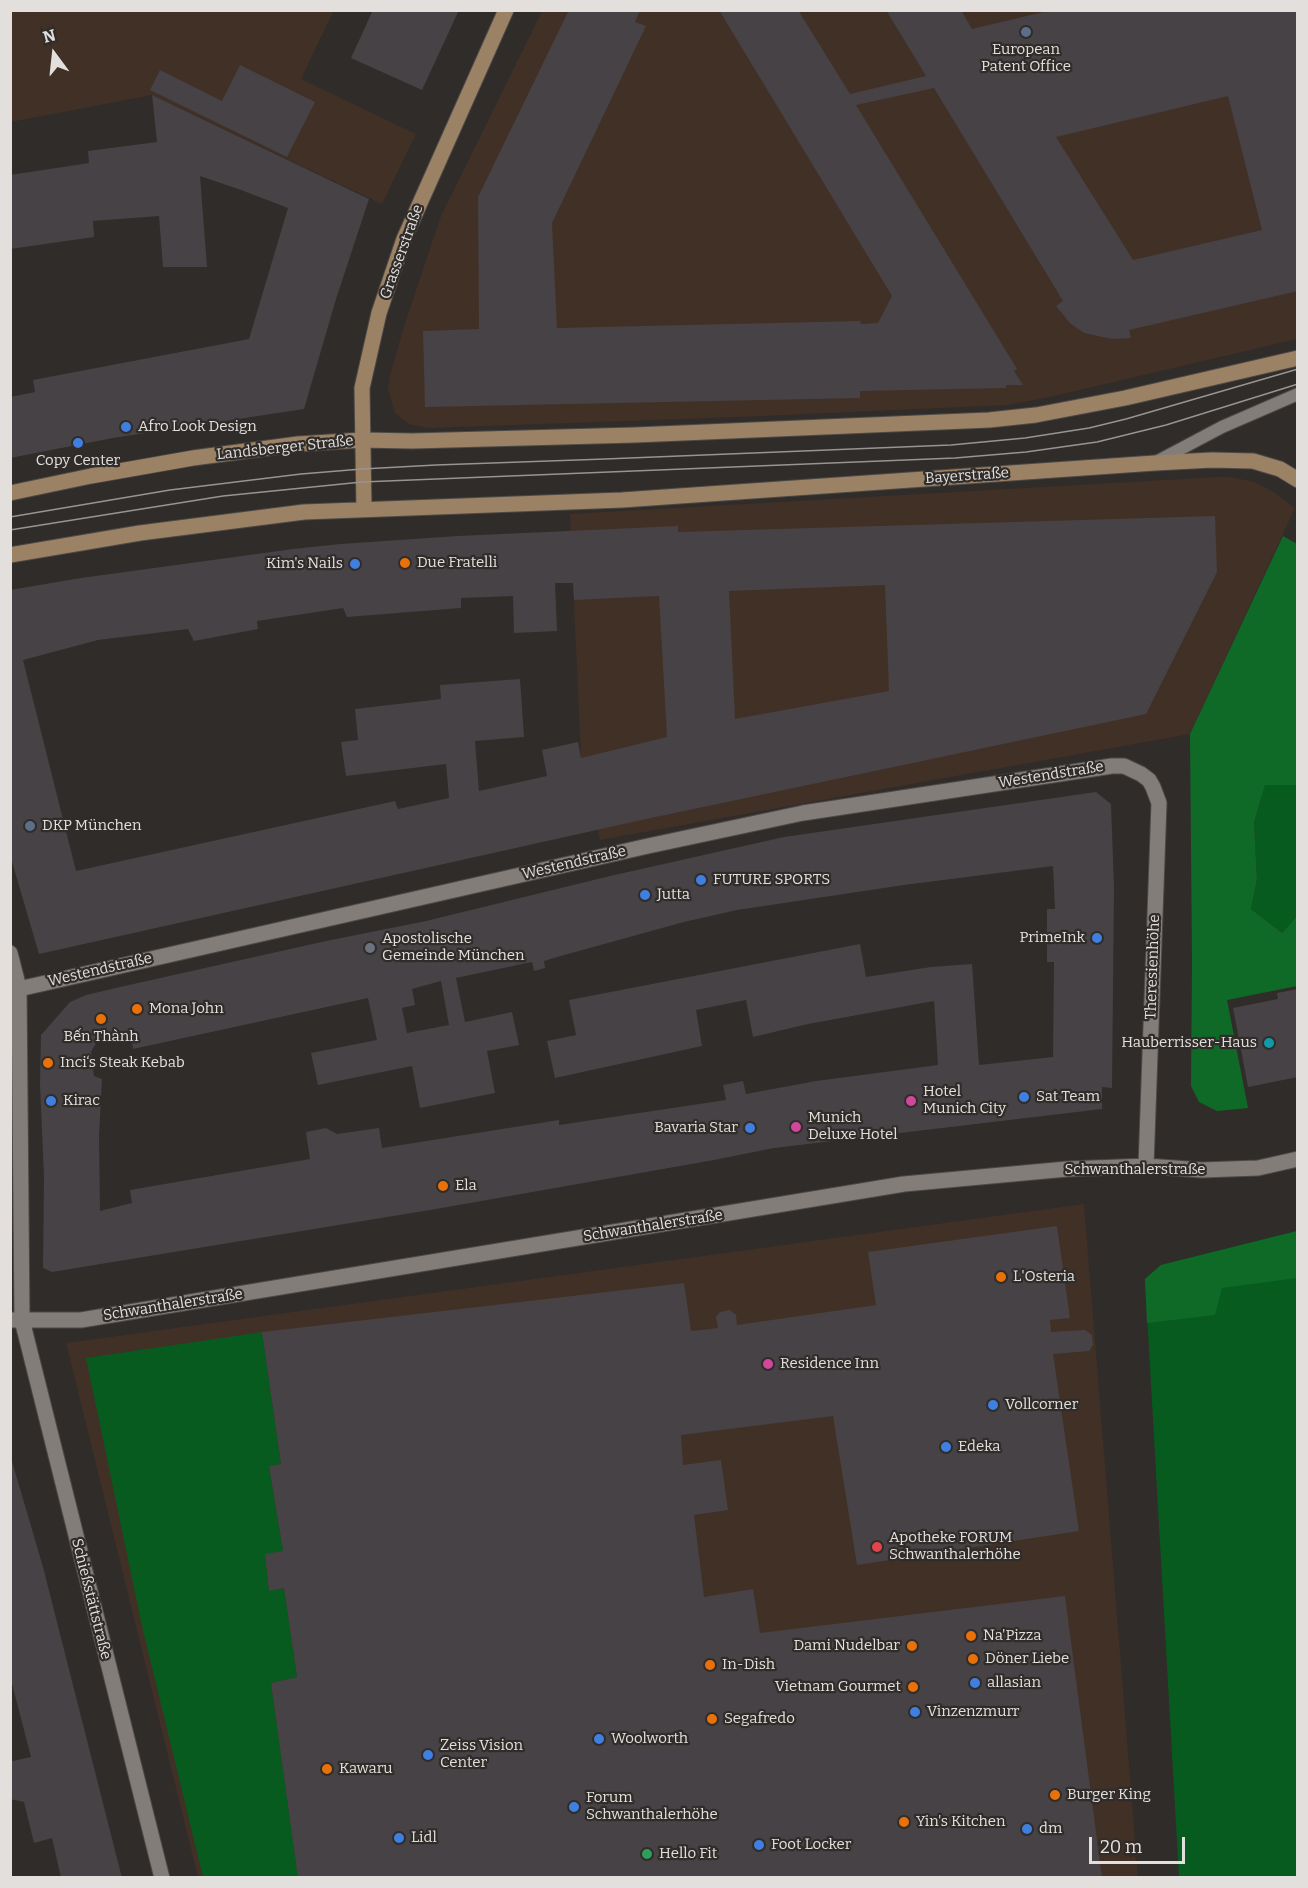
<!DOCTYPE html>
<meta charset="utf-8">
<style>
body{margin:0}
#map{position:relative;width:1308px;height:1888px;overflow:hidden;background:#302c29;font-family:Bitter,serif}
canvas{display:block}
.frame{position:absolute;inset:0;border:12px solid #e2dfdd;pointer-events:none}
.north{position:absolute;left:24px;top:24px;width:60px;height:60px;-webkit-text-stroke:4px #302c29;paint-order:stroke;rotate:345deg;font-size:16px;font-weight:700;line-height:24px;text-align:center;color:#e2dfdd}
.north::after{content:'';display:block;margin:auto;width:21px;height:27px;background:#e2dfdd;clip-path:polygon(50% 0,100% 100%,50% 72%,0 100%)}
.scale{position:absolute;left:1089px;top:1837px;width:96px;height:27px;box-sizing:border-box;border:3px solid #e2dfdd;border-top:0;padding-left:8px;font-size:18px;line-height:21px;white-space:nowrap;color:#e2dfdd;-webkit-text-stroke:4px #302c29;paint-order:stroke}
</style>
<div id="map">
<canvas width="1308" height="1888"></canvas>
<div class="frame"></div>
<div class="north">N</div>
<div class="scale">20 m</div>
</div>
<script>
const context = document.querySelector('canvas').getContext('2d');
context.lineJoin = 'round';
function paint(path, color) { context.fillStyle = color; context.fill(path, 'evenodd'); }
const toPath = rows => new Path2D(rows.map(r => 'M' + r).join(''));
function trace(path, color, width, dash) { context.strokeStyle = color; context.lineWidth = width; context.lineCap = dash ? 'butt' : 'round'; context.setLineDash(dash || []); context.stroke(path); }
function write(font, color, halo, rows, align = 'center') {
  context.font = font + ' Bitter,serif'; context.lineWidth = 4.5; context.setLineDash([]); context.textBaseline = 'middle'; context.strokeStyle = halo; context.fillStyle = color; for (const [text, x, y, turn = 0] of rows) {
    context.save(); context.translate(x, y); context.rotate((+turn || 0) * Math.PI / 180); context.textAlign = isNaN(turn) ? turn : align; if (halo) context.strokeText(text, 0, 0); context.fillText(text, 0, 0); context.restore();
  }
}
paint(toPath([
 [334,10,301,79,416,134,382,204,152,95,11,122,11,11],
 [542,11,1297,11,1297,339,1050,397,1008,405,739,417,428,428,409,424,395,413,388,389,390,375,405,323,441,216],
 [1218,477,1230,477,1255,482,1275,493,1295,508,1190,734,600,840,581,758,570,514],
 [1084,1204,1138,1877,198,1877,66,1343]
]), '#413026');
paint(toPath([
 [1265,784,1297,785,1297,916,1282,933,1251,909,1257,879,1254,824],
 [1297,1231,1297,1877,1179,1877,1145,1279,1161,1265],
 [262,1332,281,1464,269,1466,283,1551,265,1555,269,1590,284,1588,297,1677,271,1683,298,1877,203,1877,142,1626,86,1358]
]), '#075b1f');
paint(toPath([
 [1283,536,1297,544,1297,785,1265,785,1254,823,1257,879,1251,909,1282,933,1297,916,1297,986,1227,1000,1248,1108,1217,1111,1199,1102,1191,1086,1192,963,1190,734],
 [1297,1231,1297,1278,1222,1288,1215,1315,1147,1323,1145,1279,1161,1265]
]), '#106a27');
paint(toPath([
 [373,10,459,10,422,90,351,58],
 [569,10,640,10,635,22,646,26,552,223,557,328,861,321,860,324,878,323,892,296,719,10,798,10,850,94,926,76,886,10,961,10,972,29,1052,10,1298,10,1298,291,1129,330,1131,338,1112,339,1084,333,1070,323,1056,306,1063,301,934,88,856,105,1017,369,1014,371,1023,385,1006,385,1006,388,860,391,860,398,425,407,423,331,479,329,478,197],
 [1228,96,1262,230,1133,260,1056,137],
 [240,65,315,102,287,157,150,90,160,70,222,101],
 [152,95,369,199,336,299,304,409,113,438,10,458,10,397,35,392,33,380,249,339,288,208,241,190,200,176,207,267,163,267,159,216,93,221,94,237,10,249,10,175,89,163,88,151,157,142],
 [1215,516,1217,572,1146,714,646,819,39,954,10,855,10,590,81,578,293,549,340,544,458,536,678,526,678,532],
 [555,583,573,583,574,600,659,596,667,737,581,758,578,742,542,750,547,776,479,791,475,741,524,737,520,679,440,685,441,699,355,709,358,740,341,742,346,776,446,764,449,798,398,809,395,801,76,871,23,660,98,640,188,629,194,641,258,629,257,621,343,608,347,617,461,608,461,598,513,596,514,633,557,631],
 [885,585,889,691,735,719,729,591],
 [1096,792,1111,804,1114,887,1112,1088,1102,1087,1102,1109,774,1148,714,1160,436,1209,52,1272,43,1268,44,1177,40,1084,41,1035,70,1002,86,995,120,987,326,941,426,921,610,876,784,837],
 [1053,866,1055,909,1047,909,1047,962,1054,962,1053,1057,979,1065,972,964,931,967,866,977,860,944,569,1000,576,1035,547,1041,555,1078,702,1046,696,1010,746,1000,753,1037,808,1024,934,1001,938,1065,816,1081,746,1094,743,1081,723,1085,726,1100,559,1125,559,1120,382,1148,379,1128,337,1134,326,1128,306,1132,310,1159,130,1190,132,1203,100,1211,99,1136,102,1079,94,1076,91,1052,96,1043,131,1035,133,1049,368,998,377,1040,311,1053,318,1085,412,1066,420,1108,495,1093,487,1051,519,1045,512,1012,465,1022,456,978,532,962,534,971,545,968,544,961,557,957,684,922,737,910,904,885],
 [441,981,449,1025,407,1033,402,1008,415,1005,412,989],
 [1298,989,1298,1077,1248,1087,1233,1008,1278,999,1277,993],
 [1057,1226,1070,1318,1050,1320,1051,1332,1085,1330,1092,1335,1093,1345,1089,1351,1053,1354,1079,1531,857,1565,833,1416,681,1435,683,1465,721,1460,728,1510,694,1515,704,1597,753,1589,760,1633,1065,1596,1102,1878,298,1878,271,1683,297,1677,284,1588,269,1591,265,1554,283,1551,269,1466,281,1464,262,1332,684,1283,691,1331,702,1330,718,1328,716,1317,720,1312,730,1310,736,1315,737,1325,876,1305,868,1252],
 [11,1458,43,1567,122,1878,61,1878,52,1838,34,1843,24,1802,10,1799,10,1758,13,1761,31,1757,10,1676]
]), '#474245');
const lane = toPath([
 [1156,462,1222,427,1298,394]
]);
const street = toPath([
 [10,953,19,988,22,1320,162,1878],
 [10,991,648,846,803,813,1112,766,1124,766,1141,774,1149,780,1153,787,1159,803,1146,1166],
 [10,1320,81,1320,904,1184,1067,1169,1146,1166,1202,1170,1258,1168,1298,1159]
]);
const secondary = toPath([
 [10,493,91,476,193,458,298,444,362,440,412,441,635,435,989,420,1036,415,1125,398,1298,358],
 [364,509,362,388,379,313,404,239,506,10],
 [10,555,140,533,304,512,622,500,1155,463,1212,460,1253,461,1280,469,1298,480]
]);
trace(lane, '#4d4947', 14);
trace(street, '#4d4947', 17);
trace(secondary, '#4d4947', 17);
trace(lane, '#837d7a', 12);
trace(street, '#837d7a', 15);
trace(secondary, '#9c8265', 15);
trace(toPath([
 [10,517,170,490,301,474,362,469,436,465,605,459,951,445,1025,438,1089,428,1126,419,1298,369],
 [10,530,223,496,362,482,955,458,1026,452,1097,442,1166,425,1298,384]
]), '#989492', 1.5);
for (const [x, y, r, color] of [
 [1026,32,6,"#5c6f8a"],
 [126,427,6,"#3f7fe0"],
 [78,443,6,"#3f7fe0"],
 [405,563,6,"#e8710a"],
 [355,564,6,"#3f7fe0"],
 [30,826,6,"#5c6f8a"],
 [701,880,6,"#3f7fe0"],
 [645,895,6,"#3f7fe0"],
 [1097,938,6,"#3f7fe0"],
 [370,948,6,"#6b7280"],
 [137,1009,6,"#e8710a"],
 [101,1019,6,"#e8710a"],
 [1269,1043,6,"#0f9aa8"],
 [48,1063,6,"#e8710a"],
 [1024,1097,6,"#3f7fe0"],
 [51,1101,6,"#3f7fe0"],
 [911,1101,6,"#d1479c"],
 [796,1127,6,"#d1479c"],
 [750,1128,6,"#3f7fe0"],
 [443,1186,6,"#e8710a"],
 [1001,1277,6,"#e8710a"],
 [768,1364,6,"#d1479c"],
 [993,1405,6,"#3f7fe0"],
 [946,1447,6,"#3f7fe0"],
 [877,1547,6,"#e0444e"],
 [971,1636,6,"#e8710a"],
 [912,1646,6,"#e8710a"],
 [973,1659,6,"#e8710a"],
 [710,1665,6,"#e8710a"],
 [975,1683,6,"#3f7fe0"],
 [913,1687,6,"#e8710a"],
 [915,1712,6,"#3f7fe0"],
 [712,1719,6,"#e8710a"],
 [599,1739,6,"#3f7fe0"],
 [428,1755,6,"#3f7fe0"],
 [327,1769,6,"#e8710a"],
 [1055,1795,6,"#e8710a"],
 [574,1807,6,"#3f7fe0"],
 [904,1822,6,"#e8710a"],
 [1027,1829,6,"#3f7fe0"],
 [399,1838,6,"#3f7fe0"],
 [759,1845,6,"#3f7fe0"],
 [647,1854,6,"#2e9e5b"]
]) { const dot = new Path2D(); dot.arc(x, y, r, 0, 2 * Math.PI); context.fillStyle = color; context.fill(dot); trace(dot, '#302c29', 2); }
write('15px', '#e2dfdd', '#302c29', [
 ["European",1026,50,"center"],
 ["Patent Office",1026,67,"center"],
 ["Afro Look Design",138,427],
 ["Copy Center",78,461,"center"],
 ["Due Fratelli",417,563],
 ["Kim's Nails",343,564,"right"],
 ["DKP München",42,826],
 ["FUTURE SPORTS",713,880],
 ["Jutta",657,895],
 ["PrimeInk",1085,938,"right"],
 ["Apostolische",382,939],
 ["Gemeinde München",382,956],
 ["Mona John",149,1009],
 ["Bến Thành",101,1037,"center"],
 ["Hauberrisser-Haus",1257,1043,"right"],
 ["Inci‘s Steak Kebab",60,1063],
 ["Hotel",923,1092],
 ["Munich City",923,1109],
 ["Sat Team",1036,1097],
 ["Kirac",63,1101],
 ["Munich",808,1118],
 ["Deluxe Hotel",808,1135],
 ["Bavaria Star",738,1128,"right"],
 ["Ela",455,1186],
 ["L'Osteria",1013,1277],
 ["Residence Inn",780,1364],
 ["Vollcorner",1005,1405],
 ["Edeka",958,1447],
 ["Apotheke FORUM",889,1538],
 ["Schwanthalerhöhe",889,1555],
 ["Na'Pizza",983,1636],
 ["Dami Nudelbar",900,1646,"right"],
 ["Döner Liebe",985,1659],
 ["In-Dish",722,1665],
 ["allasian",987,1683],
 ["Vietnam Gourmet",901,1687,"right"],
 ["Vinzenzmurr",927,1712],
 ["Segafredo",724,1719],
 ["Woolworth",611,1739],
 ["Zeiss Vision",440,1746],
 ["Center",440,1763],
 ["Kawaru",339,1769],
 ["Burger King",1067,1795],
 ["Forum",586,1798],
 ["Schwanthalerhöhe",586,1815],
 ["Yin's Kitchen",916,1822],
 ["dm",1039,1829],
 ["Lidl",411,1838],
 ["Foot Locker",771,1845],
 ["Hello Fit",659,1854]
], 'left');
write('15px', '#e2dfdd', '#302c29', [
 ["Grasserstraße",402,252,-70],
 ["Landsberger Straße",285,448,-6],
 ["Bayerstraße",967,476,-4],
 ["Westendstraße",1051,775,-9],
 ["Westendstraße",574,863,-13],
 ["Theresienhöhe",1153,967,-88],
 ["Westendstraße",100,970,-13],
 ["Schwanthalerstraße",1135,1170],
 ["Schwanthalerstraße",653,1226,-9],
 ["Schwanthalerstraße",173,1305,-9],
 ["Schießstättstraße",91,1599,76]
]);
</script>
